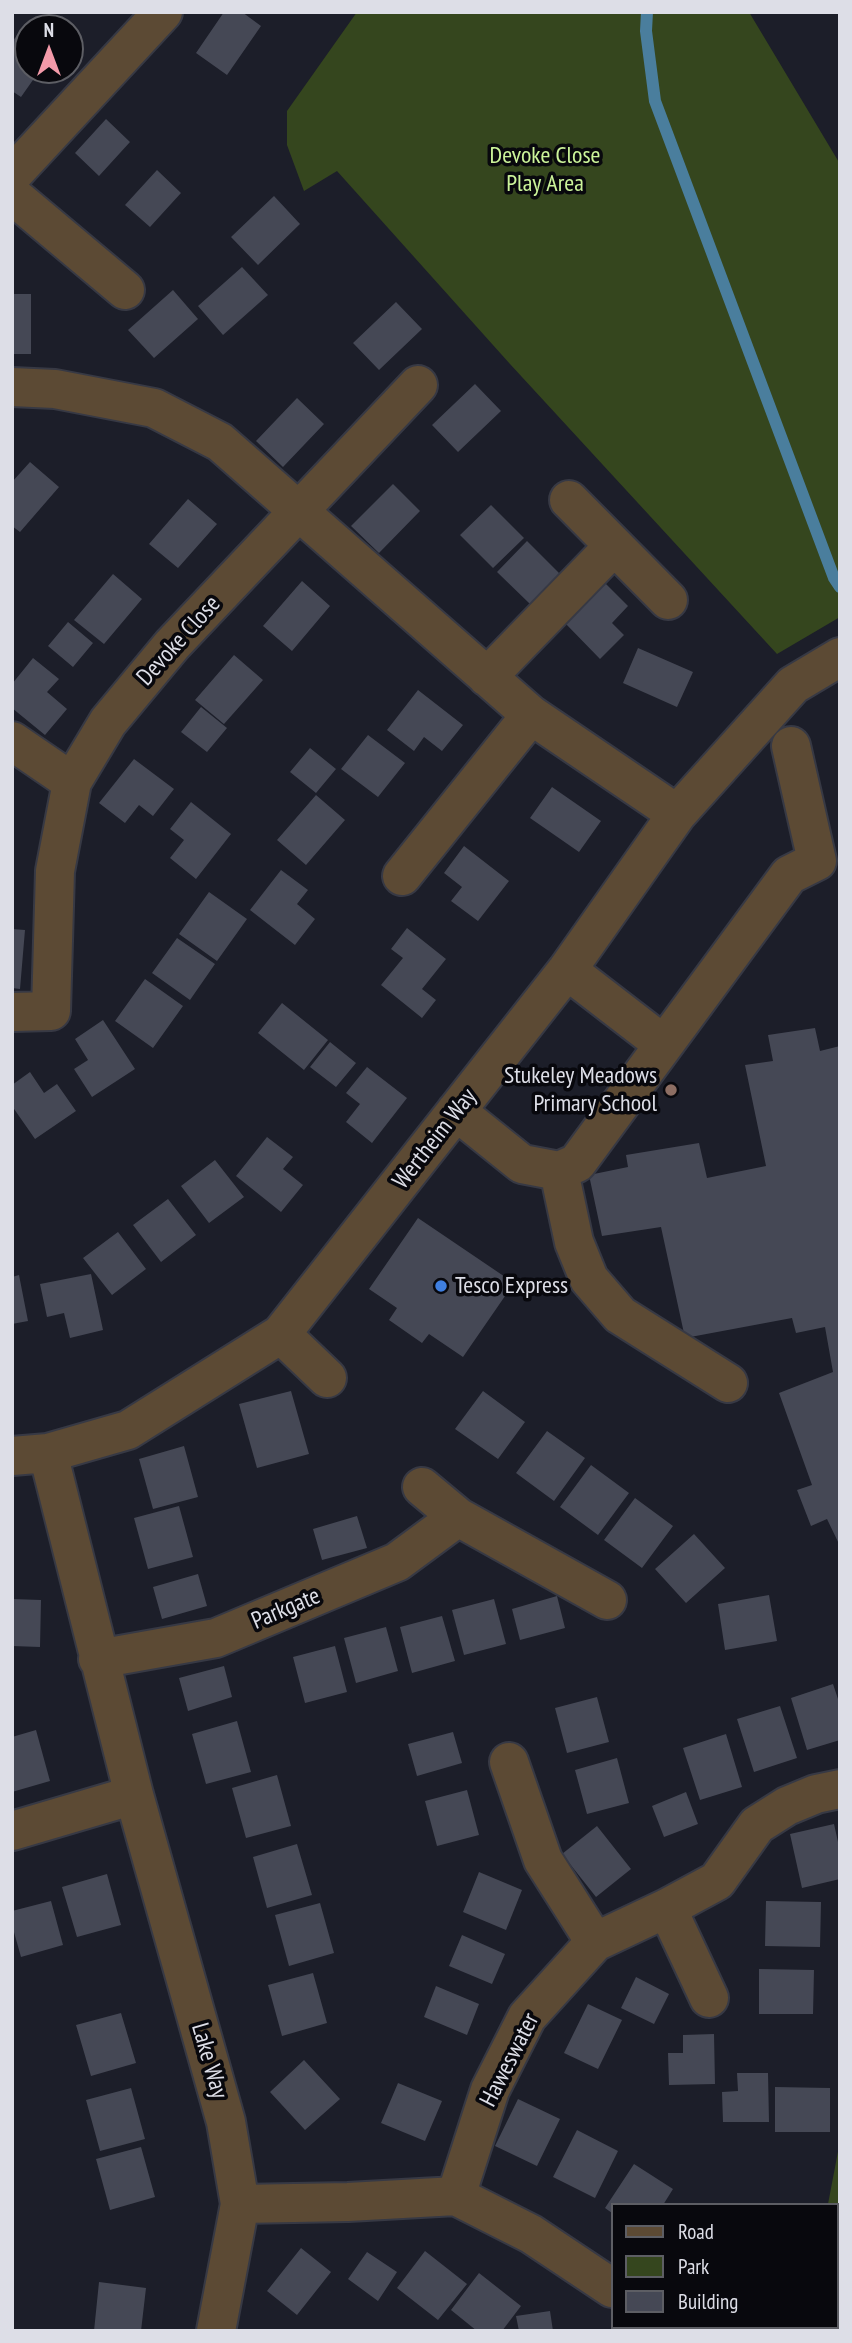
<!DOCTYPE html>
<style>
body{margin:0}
#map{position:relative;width:852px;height:2343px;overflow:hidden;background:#1c1e29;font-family:"PT Sans Narrow",sans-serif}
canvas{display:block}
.frame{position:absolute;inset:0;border:14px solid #dddee7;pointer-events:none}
.legend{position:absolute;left:611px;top:2203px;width:228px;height:126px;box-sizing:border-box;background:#08080d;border:2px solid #5d5e64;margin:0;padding:9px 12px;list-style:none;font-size:21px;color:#dddee7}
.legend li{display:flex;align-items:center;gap:14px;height:35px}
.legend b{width:35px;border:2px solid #5d5e64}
.north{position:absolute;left:14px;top:14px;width:70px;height:70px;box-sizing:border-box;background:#08080d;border:2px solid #5d5e64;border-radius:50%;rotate:0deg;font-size:19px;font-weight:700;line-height:28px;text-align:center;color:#dddee7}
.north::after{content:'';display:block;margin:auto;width:24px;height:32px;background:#f39aa9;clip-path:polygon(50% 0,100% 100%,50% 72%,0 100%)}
</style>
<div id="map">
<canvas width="852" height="2343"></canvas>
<div class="frame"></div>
<ul class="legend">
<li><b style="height:9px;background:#5c4a34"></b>Road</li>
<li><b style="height:19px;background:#35461e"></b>Park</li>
<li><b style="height:19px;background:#454855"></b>Building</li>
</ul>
<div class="north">N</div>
</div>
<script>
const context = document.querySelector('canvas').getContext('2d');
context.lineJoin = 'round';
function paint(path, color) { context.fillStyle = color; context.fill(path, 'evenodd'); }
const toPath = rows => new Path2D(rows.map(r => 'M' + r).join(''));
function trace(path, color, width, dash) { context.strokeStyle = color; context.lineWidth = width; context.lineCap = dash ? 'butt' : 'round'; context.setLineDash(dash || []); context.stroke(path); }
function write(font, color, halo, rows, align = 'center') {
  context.font = font + ' "PT Sans Narrow",sans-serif'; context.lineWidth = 7; context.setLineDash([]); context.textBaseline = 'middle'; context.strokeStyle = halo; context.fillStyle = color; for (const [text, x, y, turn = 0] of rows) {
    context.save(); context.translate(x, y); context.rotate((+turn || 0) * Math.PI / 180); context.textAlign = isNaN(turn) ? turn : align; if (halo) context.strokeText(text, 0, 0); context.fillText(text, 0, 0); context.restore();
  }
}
paint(toPath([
 [357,12,749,12,840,164,840,617,777,654,510,364,337,171,304,191,287,145,287,111],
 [840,2141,840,2272,836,2253,836,2205,828,2204]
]), '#35461e');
trace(toPath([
 [647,12,646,31,655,101,834,578,840,587]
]), '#4a7e9d', 12);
paint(toPath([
 [224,12,242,12,261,26,227,75,196,53],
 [24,26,28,29,28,70,40,70,21,97,12,91,12,42],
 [106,119,130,142,99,176,75,153],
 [157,170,181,193,150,227,125,205],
 [274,196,300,224,258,265,231,237],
 [242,267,268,295,223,335,198,306],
 [173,290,198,319,154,358,128,330],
 [12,294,31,294,31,354,12,354],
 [396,302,422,329,379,370,353,343],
 [475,384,501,411,458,452,432,425],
 [297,398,324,424,283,467,256,441],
 [30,462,59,487,20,532,12,526,12,482],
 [393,484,420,511,379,553,351,526],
 [188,499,217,524,178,568,149,544],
 [491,505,524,538,493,568,460,535],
 [527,541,560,574,530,604,497,572],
 [113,574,142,599,104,644,74,620],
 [302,581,330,606,292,651,263,626],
 [605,583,628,606,612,623,624,635,600,659,565,623],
 [68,622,93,643,73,667,48,646],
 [638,648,693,672,677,707,623,683],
 [234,655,263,680,224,724,195,700],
 [33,658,59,679,47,692,67,709,45,735,12,708,12,684],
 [418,690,463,725,442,751,424,737,414,751,387,730],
 [201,707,227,728,207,752,181,732],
 [368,735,405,763,378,797,341,769],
 [310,748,336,769,316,793,290,772],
 [134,759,174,789,153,816,139,805,125,823,99,803],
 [552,787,601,821,579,852,530,818],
 [316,795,345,820,306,865,277,840],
 [191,802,231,834,196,879,170,858,184,840,170,829],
 [464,846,509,881,478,921,451,901,462,887,444,873],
 [281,870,308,890,297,904,315,919,295,945,250,910],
 [209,892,247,919,217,961,179,934],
 [407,928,446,959,422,989,436,1000,422,1018,381,985,403,958,391,949],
 [12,929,25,930,20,989,12,988],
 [177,938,215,964,190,1000,152,973],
 [145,979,183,1006,153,1048,115,1021],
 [282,1003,328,1040,304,1070,258,1033],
 [103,1020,135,1069,92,1097,74,1069,88,1060,75,1039],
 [815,1028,820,1051,840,1046,840,1546,827,1519,811,1526,797,1490,812,1485,779,1393,833,1372,825,1327,796,1333,792,1318,685,1338,661,1227,602,1236,589,1175,628,1167,626,1155,699,1143,707,1178,766,1166,745,1065,773,1061,768,1035],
 [330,1042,356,1063,336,1087,310,1067],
 [367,1067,407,1098,372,1143,346,1122,360,1104,346,1093],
 [30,1072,44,1093,57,1084,76,1111,35,1139,12,1106,12,1085],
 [267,1137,293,1157,283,1169,303,1185,281,1212,236,1176],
 [215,1160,244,1197,209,1223,181,1186],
 [168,1199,196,1235,161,1262,133,1225],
 [418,1218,514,1283,463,1357,429,1334,422,1343,389,1320,397,1308,369,1289],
 [118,1232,146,1269,112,1295,83,1258],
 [91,1274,103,1330,70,1338,64,1313,47,1317,40,1284],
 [19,1275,28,1321,12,1324,12,1277],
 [291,1391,309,1454,257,1468,239,1404],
 [483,1391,525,1422,498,1459,455,1429],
 [547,1431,585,1458,554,1501,516,1473],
 [184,1446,198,1497,153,1509,139,1459],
 [591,1465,629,1493,598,1535,560,1507],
 [635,1498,673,1526,642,1568,604,1540],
 [179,1506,193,1557,148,1569,134,1518],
 [357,1516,367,1548,322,1560,313,1529],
 [694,1534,725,1568,686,1603,655,1569],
 [198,1574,207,1606,162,1619,153,1587],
 [769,1595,777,1641,725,1650,718,1604],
 [557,1596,565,1628,520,1640,512,1609],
 [12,1599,41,1600,40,1647,12,1646],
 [494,1599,506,1644,464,1655,452,1610],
 [442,1616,455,1661,412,1673,400,1627],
 [386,1627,398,1671,356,1683,344,1638],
 [335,1646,347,1692,305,1703,293,1657],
 [224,1666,232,1697,188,1711,179,1678],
 [833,1684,840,1705,840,1740,807,1750,791,1698],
 [597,1697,609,1742,567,1753,555,1708],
 [780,1706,797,1758,754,1772,737,1719],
 [237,1721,251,1772,206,1784,192,1734],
 [36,1730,50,1781,12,1792,12,1737],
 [453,1732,462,1763,417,1776,408,1744],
 [726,1734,742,1787,700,1800,683,1748],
 [617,1758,629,1803,587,1814,575,1770],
 [277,1775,291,1826,246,1838,232,1788],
 [467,1790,479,1835,437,1846,425,1801],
 [686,1792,698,1824,664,1837,652,1806],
 [834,1824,840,1851,840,1879,802,1888,790,1834],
 [597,1826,631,1869,596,1897,562,1854],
 [297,1844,312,1895,267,1908,253,1857],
 [479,1872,522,1890,506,1930,463,1912],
 [107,1874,121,1925,77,1937,62,1887],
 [51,1901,63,1945,21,1957,12,1925,12,1911],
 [766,1901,821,1902,820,1947,765,1946],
 [320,1903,334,1953,289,1966,275,1915],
 [462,1935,505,1954,492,1984,449,1966],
 [759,1969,814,1970,813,2014,759,2014],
 [313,1973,327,2023,282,2036,268,1985],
 [636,1977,669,1994,654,2024,621,2008],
 [436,1986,479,2004,467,2035,424,2017],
 [588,2004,622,2020,598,2069,564,2053],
 [121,2013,136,2063,91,2076,76,2025],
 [714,2034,715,2084,669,2085,668,2053,683,2053,683,2035],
 [304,2060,340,2099,305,2130,270,2092],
 [737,2073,768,2073,769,2122,723,2122,722,2092,738,2091],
 [398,2083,442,2101,425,2141,381,2123],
 [775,2087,830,2088,830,2132,775,2132],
 [131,2088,145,2139,100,2151,86,2100],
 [518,2099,560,2119,537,2166,495,2146],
 [577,2130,618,2151,595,2198,553,2177],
 [141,2147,155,2197,110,2210,96,2159],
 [634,2164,673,2189,663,2205,612,2205,612,2213,605,2208],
 [301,2248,331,2272,297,2315,267,2291],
 [425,2251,467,2284,438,2320,397,2288],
 [367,2252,397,2272,378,2301,348,2279],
 [479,2273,521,2306,502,2331,477,2331,451,2310],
 [99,2282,146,2288,141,2331,94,2331],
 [550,2311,553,2331,519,2331,516,2316],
 [746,2327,802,2327,806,2331,750,2331]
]), '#454855');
const minor = toPath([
 [12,175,163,12],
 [12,195,125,290],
 [12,387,55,389,154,408,220,442,531,715,677,814],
 [569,500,668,600],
 [487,677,614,546],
 [12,741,72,782],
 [402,876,531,715],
 [567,970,663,1044],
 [12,1012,51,1011,55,871,72,782,108,722,172,645,418,385],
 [456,1111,522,1164,559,1171,577,1163,789,875,817,861,791,746],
 [559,1171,574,1242,589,1279,620,1315,728,1383],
 [281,1334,327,1378],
 [48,1453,134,1795,226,2122,240,2204,216,2331],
 [12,1456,48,1453,128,1430,281,1334,567,970,677,814,793,685,840,657],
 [422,1487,458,1517],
 [98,1659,216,1638,397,1562,458,1517,607,1600],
 [509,1762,543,1860,595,1942],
 [12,1831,134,1795],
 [667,1908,709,1998],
 [456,2196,490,2090,527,2017,595,1942,667,1908,717,1881,757,1825,787,1806,816,1794,840,1789],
 [240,2204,348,2202,456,2196,531,2234,612,2288],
 [654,2327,657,2331]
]);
trace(minor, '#373944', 42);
trace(minor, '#5c4a34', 38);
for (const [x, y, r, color] of [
 [671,1090,7,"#8d6e63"],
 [441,1286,7,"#3f7fe0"]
]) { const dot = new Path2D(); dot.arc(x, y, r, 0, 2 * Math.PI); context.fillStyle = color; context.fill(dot); trace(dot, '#08080d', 2.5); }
write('24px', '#ccf49a', '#08080d', [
 ["Devoke Close",545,156],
 ["Play Area",545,184]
]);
write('24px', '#dddee7', '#08080d', [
 ["Devoke Close",179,641,-48],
 ["Wertheim Way",435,1139,-52],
 ["Parkgate",286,1609,-23],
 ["Haweswater",510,2060,-63],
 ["Lake Way",209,2061,74]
]);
write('24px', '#dddee7', '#08080d', [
 ["Stukeley Meadows",657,1076],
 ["Primary School",657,1104],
 ["Tesco Express",455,1286,"left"]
], 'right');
</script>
